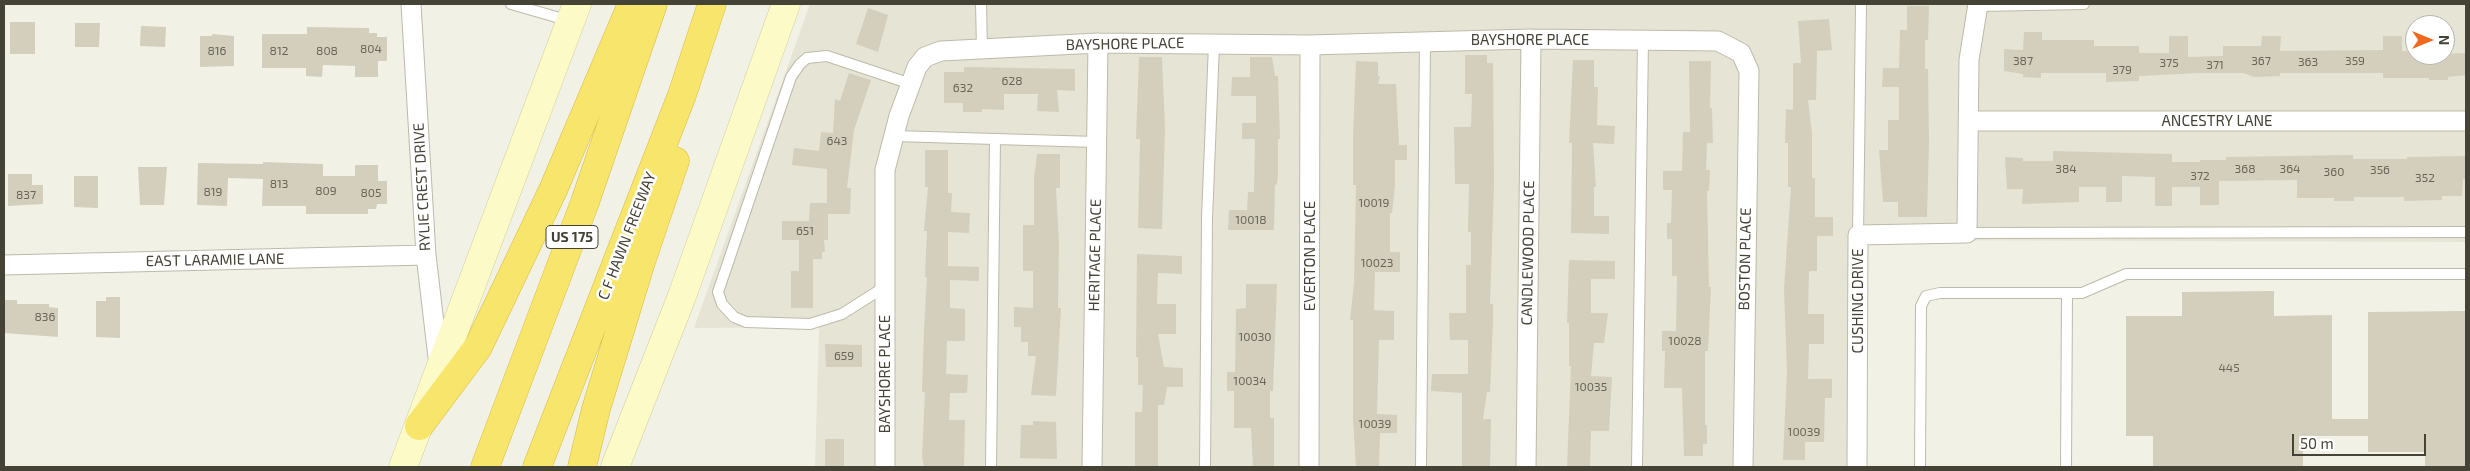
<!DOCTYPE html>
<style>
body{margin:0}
#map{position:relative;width:2470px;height:471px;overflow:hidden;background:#f2f1e6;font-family:"Exo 2",sans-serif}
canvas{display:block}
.frame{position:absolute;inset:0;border:5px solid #454236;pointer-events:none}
.north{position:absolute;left:2405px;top:15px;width:50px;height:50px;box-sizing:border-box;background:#fff;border:1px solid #b5b3af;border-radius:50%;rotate:90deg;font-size:14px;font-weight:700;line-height:20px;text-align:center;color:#454236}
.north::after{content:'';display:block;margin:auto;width:18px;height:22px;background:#f1681f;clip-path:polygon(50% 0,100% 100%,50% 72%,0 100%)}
.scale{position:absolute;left:2292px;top:434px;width:134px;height:22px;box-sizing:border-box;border:2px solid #454236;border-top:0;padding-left:6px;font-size:15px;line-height:18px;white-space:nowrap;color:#454236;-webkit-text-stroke:4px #fff;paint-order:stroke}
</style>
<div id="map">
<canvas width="2470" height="471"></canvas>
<div class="frame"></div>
<div class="north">N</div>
<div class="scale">50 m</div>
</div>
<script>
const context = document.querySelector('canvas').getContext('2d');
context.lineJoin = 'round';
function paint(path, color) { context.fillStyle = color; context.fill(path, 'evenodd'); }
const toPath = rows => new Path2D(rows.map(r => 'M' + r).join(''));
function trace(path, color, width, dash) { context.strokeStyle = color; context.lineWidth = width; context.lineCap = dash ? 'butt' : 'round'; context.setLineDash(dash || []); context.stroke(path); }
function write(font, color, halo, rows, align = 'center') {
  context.font = font + ' "Exo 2",sans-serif'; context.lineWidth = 5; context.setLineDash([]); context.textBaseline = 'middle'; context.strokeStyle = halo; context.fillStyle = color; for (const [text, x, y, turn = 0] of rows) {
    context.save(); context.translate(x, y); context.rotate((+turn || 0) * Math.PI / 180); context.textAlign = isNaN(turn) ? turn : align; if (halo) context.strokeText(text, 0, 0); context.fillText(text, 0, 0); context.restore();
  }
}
paint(toPath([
 [810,4,2466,4,2466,242,1859,240,1855,467,815,467,819,327,694,328],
 [2415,25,2445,25,2445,55,2415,55]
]), '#e6e4d4');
paint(toPath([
 [1907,6,1929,6,1928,40,1925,40,1925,69,1928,69,1929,142,1927,217,1898,217,1898,202,1883,202,1879,150,1888,150,1888,120,1899,120,1899,87,1882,87,1883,68,1899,68,1900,30,1907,30],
 [868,8,888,15,878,52,856,44],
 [1829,19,1832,50,1817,51,1816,100,1808,100,1812,134,1812,178,1815,178,1815,217,1833,217,1833,236,1817,236,1817,271,1809,271,1808,314,1824,314,1824,344,1809,344,1808,379,1832,379,1832,398,1825,398,1824,442,1805,442,1805,460,1783,460,1787,370,1784,289,1791,187,1788,187,1788,143,1785,143,1786,109,1793,110,1793,63,1801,63,1798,21],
 [10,22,35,22,35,54,10,54],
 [75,23,100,23,99,47,75,47],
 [141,26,166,27,165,47,140,46],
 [307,27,369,28,369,33,377,33,377,37,387,37,387,61,378,61,378,77,355,77,355,66,323,65,322,77,306,76,306,68,262,68,262,34,307,34],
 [2024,32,2042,32,2042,40,2094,40,2094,46,2139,46,2139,53,2169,53,2169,36,2188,36,2188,57,2223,56,2223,46,2261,46,2262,36,2281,36,2280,51,2383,50,2383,36,2402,36,2402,51,2415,51,2415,55,2466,53,2466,75,2448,77,2448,80,2429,80,2429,78,2383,78,2383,73,2280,73,2280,76,2254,77,2243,73,2198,73,2139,76,2139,81,2106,82,2106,73,2041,73,2041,78,2023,77,2023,74,2004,71,2004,49,2023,50],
 [212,34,234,36,234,66,200,67,200,36,212,36],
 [1465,55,1487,55,1487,63,1493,63,1494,184,1490,304,1493,304,1493,323,1490,392,1487,392,1483,419,1491,419,1490,467,1462,467,1462,393,1431,391,1432,374,1468,374,1468,340,1450,340,1449,313,1466,313,1466,265,1471,265,1471,232,1468,232,1469,184,1455,184,1454,127,1471,127,1472,94,1465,94],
 [1139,57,1162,57,1165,129,1162,229,1138,228,1140,139,1136,139],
 [1250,57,1272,57,1275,76,1278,76,1280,139,1278,139,1278,174,1277,185,1275,184,1274,230,1228,230,1229,210,1247,210,1248,192,1254,192,1255,139,1242,139,1242,123,1256,123,1256,96,1231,96,1232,77,1250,77],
 [1573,60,1594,60,1594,87,1598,87,1597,125,1615,126,1614,144,1593,143,1596,187,1594,187,1594,216,1609,216,1609,234,1571,233,1572,143,1569,143],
 [1356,61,1378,62,1378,76,1380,76,1378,84,1396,84,1399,145,1407,145,1407,160,1395,160,1395,186,1392,213,1390,213,1390,252,1400,252,1400,272,1375,272,1374,310,1394,311,1394,340,1379,340,1377,414,1397,415,1397,433,1380,433,1379,467,1356,467,1353,419,1353,320,1350,320,1354,283,1356,185,1353,185,1353,137],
 [1689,61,1711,61,1710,108,1712,108,1713,143,1707,143,1706,170,1710,170,1709,191,1707,191,1709,287,1711,287,1708,351,1705,351,1705,425,1707,425,1707,444,1703,444,1703,456,1684,456,1682,388,1664,388,1665,351,1662,351,1662,331,1676,331,1677,276,1672,276,1672,239,1667,239,1667,223,1671,223,1672,190,1663,190,1663,171,1682,171,1683,132,1690,132],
 [964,67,1075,69,1075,91,1057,90,1059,112,1037,111,1038,94,1004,94,1004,110,982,109,982,112,963,112,963,103,944,103,944,72,964,72],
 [849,73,871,80,854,130,847,188,851,188,850,214,828,214,828,240,824,240,825,252,822,252,822,259,813,259,813,308,791,308,791,271,799,271,799,240,782,240,782,221,809,221,810,203,827,203,827,169,792,165,794,148,819,151,821,132,833,133,835,99,840,101],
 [925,150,948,150,948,193,952,193,951,212,970,213,969,233,948,232,948,266,979,267,979,281,950,280,950,308,965,309,965,341,947,341,946,374,968,375,967,393,950,393,949,420,965,420,964,467,924,467,922,457,925,392,922,392,924,330,927,277,925,277,927,231,924,231,928,187,925,187],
 [2053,151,2172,154,2172,162,2200,162,2200,160,2226,160,2226,157,2353,155,2353,159,2407,159,2407,157,2466,156,2466,179,2463,179,2462,196,2442,196,2442,200,2404,201,2404,197,2354,197,2354,201,2334,201,2334,198,2297,198,2297,180,2219,181,2219,205,2200,205,2200,187,2172,187,2172,206,2155,206,2155,177,2122,176,2122,202,2106,202,2106,187,2079,187,2079,202,2022,204,2023,189,2007,189,2005,157,2023,158,2023,161,2053,161],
 [1037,154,1060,154,1060,188,1056,188,1059,244,1058,308,1061,308,1056,396,1031,395,1036,356,1028,356,1028,342,1021,342,1021,327,1014,327,1014,307,1033,308,1033,271,1023,271,1023,225,1034,225,1034,178],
 [263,162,323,164,323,176,355,176,355,165,378,165,378,181,387,181,387,204,377,204,376,209,368,209,368,214,306,214,306,206,262,206,263,179,228,178,227,206,197,205,198,163,263,164],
 [138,167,167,167,164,205,140,205],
 [8,174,32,174,32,185,43,185,43,204,8,206],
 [74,176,98,176,98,208,74,207],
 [1137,254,1182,256,1182,274,1158,273,1157,304,1176,304,1176,334,1158,334,1164,367,1183,368,1183,387,1167,387,1164,405,1158,405,1158,467,1135,467,1135,412,1142,412,1143,385,1138,385,1138,357,1136,357],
 [1569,260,1615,261,1615,279,1591,279,1591,313,1608,313,1604,343,1594,343,1591,376,1612,377,1609,431,1591,431,1590,467,1567,467,1571,366,1569,366,1569,323,1567,323],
 [1246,284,1277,284,1273,391,1270,391,1270,418,1274,418,1274,467,1253,467,1251,428,1234,428,1234,391,1227,391,1227,372,1235,372,1236,309,1246,308],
 [2274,291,2274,316,2332,315,2332,419,2368,419,2368,312,2466,311,2466,467,2425,467,2425,452,2368,452,2368,436,2303,436,2303,466,2153,467,2153,436,2126,436,2126,316,2182,316,2182,292],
 [106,297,120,297,120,338,96,337,96,301,106,301],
 [4,300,17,300,17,304,49,304,49,307,58,308,58,337,4,333],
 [825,344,862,345,862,367,826,367],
 [1033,421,1056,422,1057,459,1020,458,1021,425,1033,425],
 [825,439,844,439,844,467,825,467]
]), '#d3cfbc');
const service = toPath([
 [511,4,570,21],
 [981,4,982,49],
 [1978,6,2084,4],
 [894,136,1097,142],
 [1967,233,2466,232],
 [1858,235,1861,4],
 [886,286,842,314,810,324,746,322,734,317,722,304,718,292,791,77,800,64,807,58,827,56,911,84],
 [991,467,995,139],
 [1205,467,1207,219,1214,44],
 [1421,467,1425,42],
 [1637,467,1643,40],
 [1920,467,1921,306,1926,296,1940,293,2082,293,2126,274,2466,274],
 [2066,467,2067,293]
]);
const minor = toPath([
 [411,4,426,255,439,366],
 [1969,121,2466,121],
 [4,265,426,255],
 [885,467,885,170,899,116,917,67,925,57,941,51,1098,43,1310,45,1531,39,1718,41,1741,53,1749,71,1743,467],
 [1092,467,1098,43],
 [1309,467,1310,45],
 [1526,467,1531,39],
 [1857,467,1858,235,1967,233,1969,60,1978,4]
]);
const secondary = toPath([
 [403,467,577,4],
 [615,467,682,296,786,4]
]);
const motorway = toPath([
 [419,426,478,347,553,190,632,4],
 [485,467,585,202,653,4],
 [537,467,682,95,712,4],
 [582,467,596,409,640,265,675,161]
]);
trace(service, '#bdbaa9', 12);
trace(minor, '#bdbaa9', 21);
trace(secondary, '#d0cd98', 29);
trace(motorway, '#d7bc3c', 29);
trace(service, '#fff', 10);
trace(minor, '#fff', 19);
trace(secondary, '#fcfac6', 28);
trace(motorway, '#f8e56c', 28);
write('12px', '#686558', null, [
 ["804",371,49],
 ["816",217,51],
 ["812",279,51],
 ["808",327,51],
 ["387",2023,61],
 ["367",2261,61],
 ["359",2355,61],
 ["363",2308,62],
 ["375",2169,63],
 ["371",2215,65],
 ["379",2122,70],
 ["628",1012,81],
 ["632",963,88],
 ["643",837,141],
 ["384",2066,169],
 ["368",2245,169],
 ["364",2290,169],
 ["356",2380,170],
 ["360",2334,172],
 ["372",2200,176],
 ["352",2425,178],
 ["813",279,184],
 ["809",326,191],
 ["819",213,192],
 ["805",371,193],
 ["837",26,195],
 ["10019",1374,203],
 ["10018",1251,220],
 ["651",805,231],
 ["10023",1377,263],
 ["836",45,317],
 ["10030",1255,337],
 ["10028",1685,341],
 ["659",844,356],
 ["445",2229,368],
 ["10034",1250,381],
 ["10035",1591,387],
 ["10039",1375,424],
 ["10039",1804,432]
]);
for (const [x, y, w] of [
 [572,237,52]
]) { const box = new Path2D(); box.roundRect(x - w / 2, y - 11.5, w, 23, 4); context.fillStyle = '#fff'; context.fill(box); trace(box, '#454236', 1); }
write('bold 14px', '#454236', null, [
 ["US 175",572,237]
]);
write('15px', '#454236', '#fff', [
 ["BAYSHORE PLACE",1530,40],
 ["BAYSHORE PLACE",1125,44,-1],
 ["ANCESTRY LANE",2217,121],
 ["RYLIE CREST DRIVE",422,187,-93],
 ["C F HAWN FREEWAY",627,236,-69],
 ["CANDLEWOOD PLACE",1528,253,-89],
 ["HERITAGE PLACE",1095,255,-89],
 ["EVERTON PLACE",1310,256,-90],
 ["BOSTON PLACE",1745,259,-89],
 ["EAST LARAMIE LANE",215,260,-1],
 ["CUSHING DRIVE",1858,301,-90],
 ["BAYSHORE PLACE",885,374,-90]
]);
</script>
